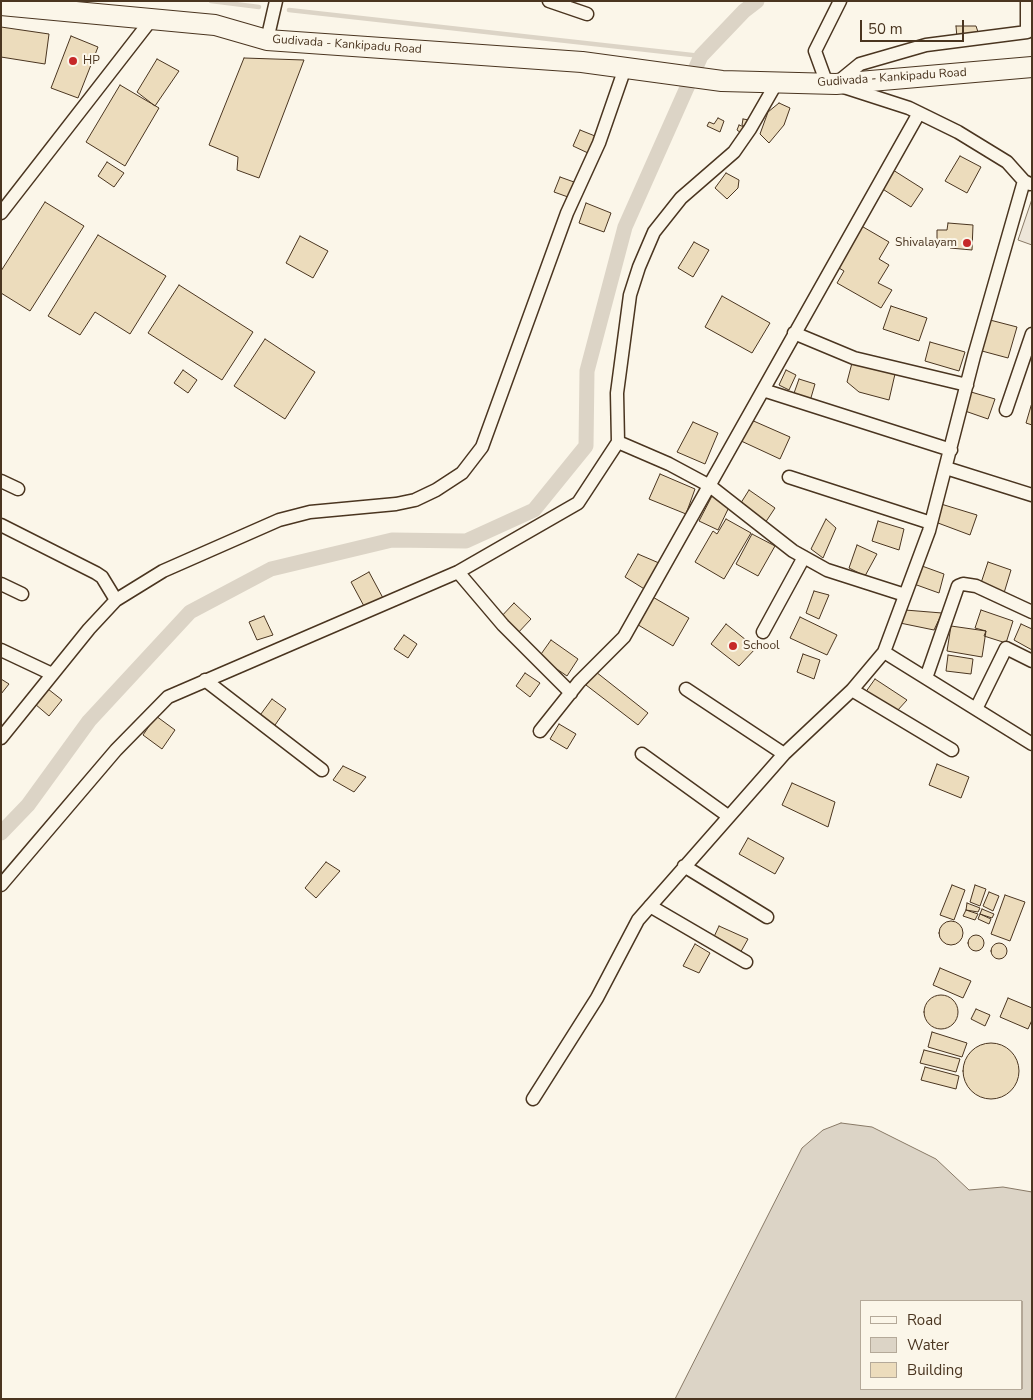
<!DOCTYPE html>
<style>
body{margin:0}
#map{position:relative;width:1033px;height:1400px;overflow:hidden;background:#fbf6e9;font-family:"Nunito Sans",sans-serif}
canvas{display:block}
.frame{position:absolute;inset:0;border:2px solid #4a3520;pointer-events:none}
.legend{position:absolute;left:860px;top:1300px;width:162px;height:90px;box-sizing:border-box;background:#fbf6e9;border:1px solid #b4a999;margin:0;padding:6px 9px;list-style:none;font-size:15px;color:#4a3520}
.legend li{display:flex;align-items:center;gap:10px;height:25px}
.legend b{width:25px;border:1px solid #b4a999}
.scale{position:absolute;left:860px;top:20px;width:104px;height:22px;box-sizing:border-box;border:2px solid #4a3520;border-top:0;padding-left:6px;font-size:15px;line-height:18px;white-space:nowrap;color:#4a3520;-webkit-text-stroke:4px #fbf6e9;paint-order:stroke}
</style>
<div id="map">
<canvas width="1033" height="1400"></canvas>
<div class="frame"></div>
<ul class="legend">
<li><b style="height:6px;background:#fbf6e9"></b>Road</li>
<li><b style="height:14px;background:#dcd4c6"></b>Water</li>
<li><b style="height:14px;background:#ecdcbc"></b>Building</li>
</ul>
<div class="scale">50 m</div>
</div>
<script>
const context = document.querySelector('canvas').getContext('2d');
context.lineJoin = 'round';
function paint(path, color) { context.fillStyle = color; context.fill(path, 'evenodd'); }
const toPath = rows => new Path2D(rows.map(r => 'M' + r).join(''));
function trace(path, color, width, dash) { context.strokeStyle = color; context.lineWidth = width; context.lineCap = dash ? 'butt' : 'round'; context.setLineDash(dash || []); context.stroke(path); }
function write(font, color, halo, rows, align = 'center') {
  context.font = font + ' "Nunito Sans",sans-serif'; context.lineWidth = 4; context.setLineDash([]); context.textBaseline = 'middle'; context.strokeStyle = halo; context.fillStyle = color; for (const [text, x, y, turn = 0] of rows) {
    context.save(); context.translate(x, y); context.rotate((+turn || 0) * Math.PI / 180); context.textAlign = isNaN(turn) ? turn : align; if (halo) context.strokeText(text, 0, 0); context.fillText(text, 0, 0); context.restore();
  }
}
const green = toPath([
 [1032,199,1032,245,1018,240,1032,199]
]);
paint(green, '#ede6d9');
trace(green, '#887966', 1);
const water = toPath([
 [841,1123,872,1127,936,1159,969,1190,1003,1187,1032,1192,1032,1399,675,1399,802,1148,823,1130,841,1123],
 [862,1301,1022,1301,1022,1389,862,1389,862,1301]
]);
paint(water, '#dcd4c6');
trace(water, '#887966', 1);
trace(toPath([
 [211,1,259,7],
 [289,10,701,56]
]), '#dcd4c6', 4.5);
trace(toPath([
 [1,833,28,805,89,721,190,612,271,569,392,540,466,541,534,510,586,446,587,371,625,227,701,56,744,11,757,1]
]), '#dcd4c6', 15);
const building = toPath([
 [956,26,976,26,979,35,957,38,956,26],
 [1,27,49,34,45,64,1,57,1,27],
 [71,36,98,47,78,98,51,88,71,36],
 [244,58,304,60,259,178,237,170,238,157,209,145,244,58],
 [157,59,179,71,155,106,137,92,157,59],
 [120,85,159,108,125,166,86,142,120,85],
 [779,103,790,108,784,125,769,143,760,134,768,112,779,103],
 [718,118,724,121,720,132,707,126,709,122,714,124,718,118],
 [743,119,755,121,750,129,742,125,743,119],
 [739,125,750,129,745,136,737,130,739,125],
 [580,130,595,136,588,153,573,146,580,130],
 [960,156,981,167,967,193,945,181,960,156],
 [107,162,124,173,114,187,98,176,107,162],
 [893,170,923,189,911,207,881,188,893,170],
 [726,173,739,180,738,188,727,199,715,188,726,173],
 [560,177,574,182,568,197,554,192,560,177],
 [45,202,84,226,30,311,1,293,1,271,45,202],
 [586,203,611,213,604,232,579,223,586,203],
 [948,223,973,225,972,250,950,248,947,240,937,240,937,230,947,230,948,223],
 [858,224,889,242,879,259,889,265,878,283,892,290,881,308,837,283,844,271,834,265,858,224],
 [98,235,166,276,130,334,95,312,80,335,48,316,98,235],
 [300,236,328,251,313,278,286,263,300,236],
 [694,242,709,250,693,277,678,268,694,242],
 [179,285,253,332,222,380,148,333,179,285],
 [722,296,770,323,752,353,705,327,722,296],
 [891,306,927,318,919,341,883,329,891,306],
 [990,320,1017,327,1008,358,982,351,990,320],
 [265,339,315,372,285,419,234,386,265,339],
 [930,342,965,352,959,371,925,361,930,342],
 [852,363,895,374,889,400,859,392,847,382,852,363],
 [183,370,197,380,188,393,174,383,183,370],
 [786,370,796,375,789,390,779,385,786,370],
 [799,379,815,384,810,401,793,396,799,379],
 [971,392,995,399,988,419,965,411,971,392],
 [1031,406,1032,407,1032,425,1026,423,1031,406],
 [749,419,790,437,780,459,739,440,749,419],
 [693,422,718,433,705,464,677,452,693,422],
 [660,474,695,489,686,514,649,499,660,474],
 [749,490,775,508,765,523,739,506,749,490],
 [712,496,730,505,718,530,699,521,712,496],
 [941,504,977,515,970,535,938,523,941,504],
 [726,519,751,533,724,579,695,562,713,531,717,534,726,519],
 [826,519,836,528,823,558,811,549,826,519],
 [878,521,904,529,899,550,872,541,878,521],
 [752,534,775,546,758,576,736,564,752,534],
 [857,545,877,554,865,576,849,568,857,545],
 [638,554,659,563,646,590,625,577,638,554],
 [988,562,1011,570,1004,593,980,586,988,562],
 [922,566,944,574,939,593,914,584,922,566],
 [369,572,383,598,365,608,351,582,369,572],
 [814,591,829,595,819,619,806,613,814,591],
 [651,596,689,618,673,646,635,623,651,596],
 [514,603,531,619,516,635,499,619,514,603],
 [905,610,942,613,934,630,900,623,905,610],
 [981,610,1013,621,1006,643,984,636,986,631,975,628,981,610],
 [264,616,273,635,257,640,249,622,264,616],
 [800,617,837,635,827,655,790,638,800,617],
 [726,624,756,648,739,666,711,644,726,624],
 [1021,624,1032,629,1032,650,1014,640,1021,624],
 [951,626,986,631,982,657,947,651,951,626],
 [404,635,417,644,408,658,394,649,404,635],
 [551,640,578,659,567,676,539,657,551,640],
 [803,654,820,660,814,679,797,672,803,654],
 [948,655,973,659,971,674,946,671,948,655],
 [596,672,648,713,638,725,586,685,596,672],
 [525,673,540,683,530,697,516,686,525,673],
 [1,679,9,684,1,694,1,679],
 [875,679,907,700,897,711,865,693,875,679],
 [48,689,62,700,49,716,35,704,48,689],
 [272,699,286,709,273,728,258,718,272,699],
 [156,716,175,730,162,749,143,735,156,716],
 [559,724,576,734,567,749,550,739,559,724],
 [937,764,969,777,961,798,929,785,937,764],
 [343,766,366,777,354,792,333,780,343,766],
 [792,783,835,802,828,827,782,805,792,783],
 [748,838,784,858,775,874,739,854,748,838],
 [326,862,340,871,316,898,305,888,326,862],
 [952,885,965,890,954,920,940,915,952,885],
 [975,885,986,889,980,906,970,902,975,885],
 [989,892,999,896,993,911,983,906,989,892],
 [1005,895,1025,902,1010,941,991,934,1005,895],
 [967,903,980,908,978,912,966,910,967,903],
 [982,909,994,914,992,918,980,914,982,909],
 [966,910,978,914,975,920,963,916,966,910],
 [980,914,991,919,989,924,978,919,980,914],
 '939 933a12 12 0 1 1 24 0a12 12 0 1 1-24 0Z',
 [719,926,748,939,739,955,713,939,719,926],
 '968 943a8 8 0 1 1 16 0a8 8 0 1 1-16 0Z',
 '991 951a8 8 0 1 1 16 0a8 8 0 1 1-16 0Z',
 [695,944,710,953,699,973,683,966,695,944],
 [940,968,971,981,963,998,933,985,940,968],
 '924 1012a17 17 0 1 1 34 0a17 17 0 1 1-34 0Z',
 [1008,998,1032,1008,1032,1020,1028,1029,1000,1017,1008,998],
 [976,1009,990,1015,985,1026,971,1019,976,1009],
 [932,1032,967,1043,962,1057,928,1047,932,1032],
 '963 1071a28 28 0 1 1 56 0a28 28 0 1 1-56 0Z',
 [924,1050,960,1059,956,1072,920,1063,924,1050],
 [925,1067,959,1076,956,1089,921,1080,925,1067]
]);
paint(building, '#ecdcbc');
trace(building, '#4a3520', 1);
const street = toPath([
 [549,1,587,14],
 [267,40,276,1],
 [838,82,860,64,926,45,1027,32,1027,1],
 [827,84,815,51,840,1],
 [844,87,909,108,958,132,1007,162,1024,181,1030,184],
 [1,213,151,20],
 [794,333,854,358,967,385],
 [763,390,951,450],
 [1006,410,1032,334],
 [618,442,617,393,630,295,639,267,654,232,681,198,734,152,750,129,777,82],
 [946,468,1032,495],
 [789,477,931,523],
 [1,481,18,489],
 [1,525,96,573,102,577,116,600],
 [458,572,503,625,571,693],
 [1,584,22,594],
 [763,632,804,557],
 [1,650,52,674],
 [884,652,1032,744],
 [926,678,958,586,963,584,976,586,1032,612],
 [205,680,322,770],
 [686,689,784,754],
 [852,690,952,750],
 [976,709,1006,648,1032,661],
 [540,731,579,682,624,637,919,113],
 [1,738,89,629,116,600,163,571,279,520,310,512,396,504,415,500,436,490,462,473,482,447,567,213,599,143,625,68],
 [642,754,728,816],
 [684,866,767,917],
 [1,885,116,750,168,697,458,572,578,503,618,442,669,464,710,486,793,551,827,570,905,595],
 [650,906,746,962],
 [533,1099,597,998,638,920,784,754,852,690,884,652,929,531,974,356,1024,181]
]);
const primary = toPath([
 [1,5,215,25,267,40,582,62,722,81,836,84,1032,67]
]);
trace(street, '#4a3520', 15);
trace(primary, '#4a3520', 22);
trace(street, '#fbf6e9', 12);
trace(primary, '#fbf6e9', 20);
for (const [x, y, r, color] of [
 [73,61,5,"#c62828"],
 [967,243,5,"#c62828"],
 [733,646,5,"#c62828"]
]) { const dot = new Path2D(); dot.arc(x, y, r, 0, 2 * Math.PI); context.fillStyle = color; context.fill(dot); trace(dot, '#fbf6e9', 2); }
write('12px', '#4a3520', '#fbf6e9', [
 ["Gudivada - Kankipadu Road",347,45,4],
 ["Gudivada - Kankipadu Road",892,78,-4]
]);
write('12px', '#4a3520', '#fbf6e9', [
 ["HP",83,61],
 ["Shivalayam",957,243,"right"],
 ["School",743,646]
], 'left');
</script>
